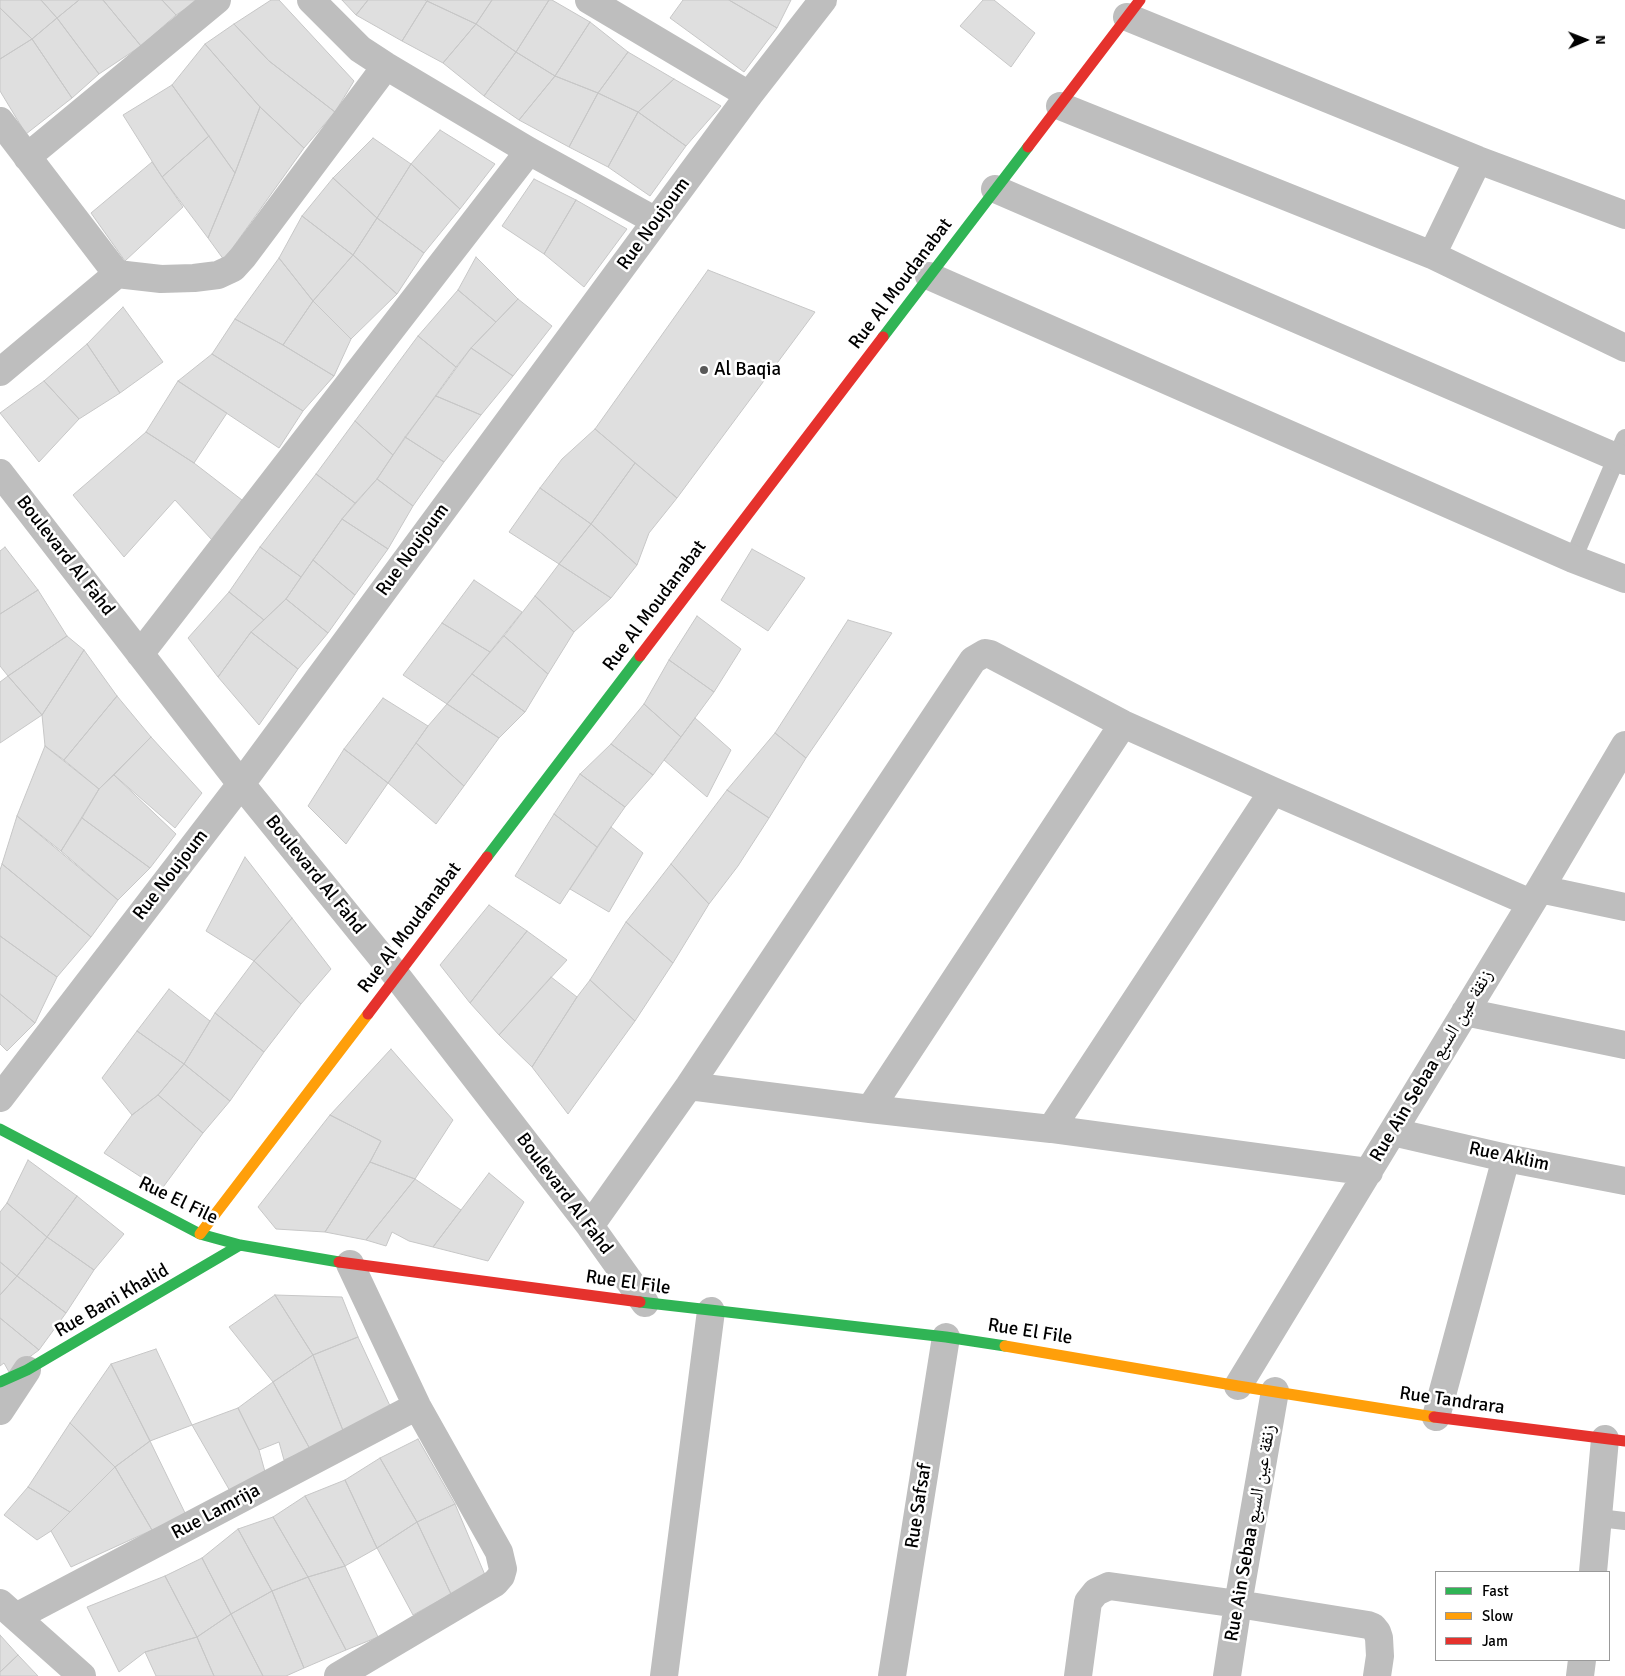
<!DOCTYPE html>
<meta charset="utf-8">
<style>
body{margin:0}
#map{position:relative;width:1625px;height:1676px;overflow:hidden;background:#fff;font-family:Signika,sans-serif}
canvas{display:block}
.legend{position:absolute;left:1435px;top:1571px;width:175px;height:90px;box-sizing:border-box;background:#fff;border:1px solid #999;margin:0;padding:6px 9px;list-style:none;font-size:15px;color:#000}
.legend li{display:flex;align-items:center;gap:10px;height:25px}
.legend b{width:25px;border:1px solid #999}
.north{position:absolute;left:1560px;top:15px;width:50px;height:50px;-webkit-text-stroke:4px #fff;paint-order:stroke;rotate:89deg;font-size:14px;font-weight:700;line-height:20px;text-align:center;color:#000}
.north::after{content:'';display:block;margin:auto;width:18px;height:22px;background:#000;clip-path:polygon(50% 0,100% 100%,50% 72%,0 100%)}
</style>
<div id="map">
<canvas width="1625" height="1676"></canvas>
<ul class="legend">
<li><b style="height:6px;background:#30b455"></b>Fast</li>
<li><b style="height:6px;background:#ff9f0a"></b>Slow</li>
<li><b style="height:6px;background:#e5322d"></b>Jam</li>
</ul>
<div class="north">N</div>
</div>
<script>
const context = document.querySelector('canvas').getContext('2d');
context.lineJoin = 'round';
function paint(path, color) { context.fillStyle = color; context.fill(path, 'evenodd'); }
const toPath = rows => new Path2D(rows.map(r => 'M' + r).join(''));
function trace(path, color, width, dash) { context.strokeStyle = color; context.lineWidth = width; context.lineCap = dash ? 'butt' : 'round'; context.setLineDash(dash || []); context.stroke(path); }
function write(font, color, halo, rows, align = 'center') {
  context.font = font + ' Signika,"Noto Naskh Arabic",sans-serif'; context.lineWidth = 5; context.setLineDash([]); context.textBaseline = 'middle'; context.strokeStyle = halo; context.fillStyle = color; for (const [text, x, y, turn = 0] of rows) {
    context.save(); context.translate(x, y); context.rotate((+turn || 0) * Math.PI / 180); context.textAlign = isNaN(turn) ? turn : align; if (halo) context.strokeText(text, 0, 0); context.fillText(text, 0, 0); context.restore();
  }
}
const building = toPath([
 [0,0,41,0,57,18,32,39,0,8,0,0],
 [41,0,79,0,57,18,41,0],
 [79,0,103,0,141,46,99,74,57,18,79,0],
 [103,0,162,0,176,15,141,46,103,0],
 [162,0,199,0,176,15,162,0],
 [271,0,279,0,354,81,335,112,269,61,234,24,271,0],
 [342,0,368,0,356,15,342,0],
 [368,0,424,0,427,1,402,41,356,15,368,0],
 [428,0,492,0,476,24,427,1,428,0],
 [492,0,549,0,516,52,476,24,492,0],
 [549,0,552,0,590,22,555,76,516,52,549,0],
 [683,0,729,0,777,28,744,72,670,18,683,0],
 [729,0,791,0,777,28,729,0],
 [983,0,994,0,1035,33,1011,67,960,26,983,0],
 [427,1,476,24,443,63,402,41,427,1],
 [0,8,32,39,0,59,0,8],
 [57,18,99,74,72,98,32,39,57,18],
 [590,22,628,52,598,93,555,76,590,22],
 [234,24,269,61,335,112,304,148,260,107,205,44,234,24],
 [476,24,516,52,484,96,443,63,476,24],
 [32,39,72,98,26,134,0,91,0,59,32,39],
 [205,44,260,107,235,173,172,85,205,44],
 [516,52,555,76,519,120,484,96,516,52],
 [628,52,674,79,638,112,598,93,628,52],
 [555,76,598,93,569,147,519,120,555,76],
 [674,79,721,106,686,146,638,112,674,79],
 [172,85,209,136,162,177,123,115,172,85],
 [598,93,638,112,608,167,569,147,598,93],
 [260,107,304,148,224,260,208,238,235,173,260,107],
 [638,112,686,146,650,196,608,167,638,112],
 [440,130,495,164,460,209,411,164,440,130],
 [209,136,235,173,208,238,162,177,209,136],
 [373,138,411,164,377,218,333,178,373,138],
 [152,162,183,207,125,261,91,213,152,162],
 [411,164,460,209,424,253,377,218,411,164],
 [333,178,377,218,353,255,302,216,333,178],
 [534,179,576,200,544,254,502,226,534,179],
 [576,200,627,229,584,287,544,254,576,200],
 [302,216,353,255,313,301,279,258,302,216],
 [377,218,424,253,397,294,353,255,377,218],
 [353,255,397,294,351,339,313,301,353,255],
 [476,257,518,299,496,322,458,290,476,257],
 [279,258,313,301,283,345,235,319,279,258],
 [708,270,815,312,677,498,595,429,708,270],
 [458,290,496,322,471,348,456,367,418,336,458,290],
 [518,299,552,326,513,376,471,348,518,299],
 [313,301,351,339,334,376,283,345,313,301],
 [123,307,163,362,120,393,87,344,123,307],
 [235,319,283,345,334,376,303,411,212,354,235,319],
 [418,336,456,367,393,455,355,421,418,336],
 [87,344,120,393,79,419,44,381,87,344],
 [471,348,513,376,481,415,436,396,471,348],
 [212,354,303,411,279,448,178,381,212,354],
 [44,381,79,419,39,462,0,413,44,381],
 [178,381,227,413,194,463,146,432,178,381],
 [436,396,481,415,444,462,405,437,436,396],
 [355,421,393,455,377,479,355,503,316,474,355,421],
 [595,429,635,463,591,524,540,488,562,459,595,429],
 [146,432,194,463,242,500,212,540,175,500,124,557,73,495,146,432],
 [405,437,444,462,413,506,377,479,405,437],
 [635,463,677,498,649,533,637,565,591,524,635,463],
 [316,474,355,503,342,519,301,577,260,547,316,474],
 [377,479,413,506,388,549,342,519,377,479],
 [540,488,591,524,559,564,509,532,540,488],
 [342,519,388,549,355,595,313,560,342,519],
 [591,524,637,565,611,598,559,564,591,524],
 [5,547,38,590,0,614,0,551,5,547],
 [260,547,301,577,286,599,264,620,229,592,260,547],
 [752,549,805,578,768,631,721,600,752,549],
 [313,560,355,595,328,633,286,599,313,560],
 [559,564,611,598,574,632,535,596,559,564],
 [474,580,522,612,490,652,442,623,474,580],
 [38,590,67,636,8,676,0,666,0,614,38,590],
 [229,592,264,620,251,632,218,677,188,638,229,592],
 [535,596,574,632,548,674,504,636,535,596],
 [286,599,328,633,298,669,251,632,286,599],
 [697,616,741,649,714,692,669,660,697,616],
 [848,620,892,633,806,758,775,733,848,620],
 [442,623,490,652,447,704,403,675,442,623],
 [251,632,298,669,259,725,218,677,251,632],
 [67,636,84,650,42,715,8,676,67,636],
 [504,636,548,674,525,712,472,674,504,636],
 [84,650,117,696,64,760,45,746,42,715,84,650],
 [669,660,714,692,681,737,644,704,669,660],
 [472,674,525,712,499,738,447,704,472,674],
 [8,676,42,715,0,743,0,682,8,676],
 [117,696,151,737,99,789,64,760,117,696],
 [383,698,428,726,388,783,344,749,383,698],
 [447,704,499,738,464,786,416,743,428,726,447,704],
 [644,704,681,737,653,775,611,744,644,704],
 [695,718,731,750,707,797,664,760,695,718],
 [775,733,806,758,769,818,727,790,775,733],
 [151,737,202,793,175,828,114,775,151,737],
 [416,743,464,786,436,824,388,783,416,743],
 [611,744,653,775,625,807,580,774,611,744],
 [45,746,99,789,61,851,17,816,45,746],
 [344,749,388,783,346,844,308,806,344,749],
 [580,774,625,807,597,847,554,814,580,774],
 [114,775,176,834,150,868,82,818,99,789,114,775],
 [727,790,769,818,738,866,709,904,671,864,727,790],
 [554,814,597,847,560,904,515,876,554,814],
 [17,816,118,900,91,937,2,864,17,816],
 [82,818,150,868,118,900,61,851,82,818],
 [611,827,643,853,609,912,570,889,611,827],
 [245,857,292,918,254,961,206,931,245,857],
 [2,864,91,937,57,977,0,936,0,870,2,864],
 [671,864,709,904,673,963,626,922,671,864],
 [489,905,527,931,470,1003,440,965,489,905],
 [292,918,331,969,301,1004,254,961,292,918],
 [626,922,673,963,635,1021,590,980,626,922],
 [527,931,567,960,499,1035,470,1003,527,931],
 [0,936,57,977,35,1023,0,994,0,936],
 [254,961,301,1004,264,1052,215,1013,254,961],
 [551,977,577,997,532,1067,499,1035,551,977],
 [590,980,635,1021,568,1114,532,1067,577,997,590,980],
 [169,989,210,1021,184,1064,137,1031,169,989],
 [0,994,35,1023,7,1051,0,1044,0,994],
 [215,1013,264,1052,230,1101,184,1064,215,1013],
 [137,1031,184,1064,158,1095,132,1115,102,1078,137,1031],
 [391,1049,453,1120,415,1179,370,1162,381,1141,330,1115,391,1049],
 [184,1064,230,1101,203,1133,158,1095,184,1064],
 [158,1095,203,1133,161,1190,104,1153,132,1115,158,1095],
 [330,1115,381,1141,370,1162,325,1232,276,1229,258,1207,330,1115],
 [28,1160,77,1196,47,1237,7,1203,28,1160],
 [370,1162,415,1179,366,1240,325,1232,370,1162],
 [489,1173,524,1202,488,1261,433,1247,489,1173],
 [415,1179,461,1210,433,1247,409,1241,392,1232,386,1246,366,1240,415,1179],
 [77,1196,124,1234,94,1270,47,1237,77,1196],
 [7,1203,47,1237,17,1276,0,1262,0,1212,7,1203],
 [47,1237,94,1270,66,1313,17,1276,47,1237],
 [0,1262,17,1276,0,1295,0,1262],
 [17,1276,66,1313,39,1350,0,1318,0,1295,17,1276],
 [275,1295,313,1355,273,1382,229,1327,275,1295],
 [275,1295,342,1297,358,1337,313,1355,275,1295],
 [0,1318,39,1350,9,1372,4,1363,0,1366,0,1318],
 [358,1337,391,1408,344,1433,313,1355,358,1337],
 [156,1349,192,1425,150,1441,111,1364,156,1349],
 [313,1355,344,1433,310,1449,273,1382,313,1355],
 [111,1364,150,1441,115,1467,70,1423,111,1364],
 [273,1382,310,1449,284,1460,279,1442,259,1450,238,1408,273,1382],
 [238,1408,259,1450,267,1479,230,1491,192,1425,238,1408],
 [70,1423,115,1467,70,1512,28,1487,70,1423],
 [418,1439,455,1504,417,1522,380,1458,418,1439],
 [150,1441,186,1515,152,1530,115,1467,150,1441],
 [380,1458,417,1522,377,1548,345,1480,380,1458],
 [115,1467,152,1530,71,1567,51,1531,115,1467],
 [345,1480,377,1548,345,1566,305,1496,345,1480],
 [28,1487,70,1512,51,1531,37,1540,4,1515,28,1487],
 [305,1496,345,1566,308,1577,273,1517,305,1496],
 [455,1504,485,1575,451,1594,417,1522,455,1504],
 [273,1517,308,1577,272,1591,238,1529,273,1517],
 [417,1522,451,1594,413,1615,377,1548,417,1522],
 [238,1529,272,1591,231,1614,202,1558,238,1529],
 [202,1558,231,1614,197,1637,165,1576,202,1558],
 [345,1566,378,1637,346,1650,308,1577,345,1566],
 [165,1576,197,1637,145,1652,119,1672,87,1607,165,1576],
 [308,1577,346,1650,304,1668,272,1591,308,1577],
 [272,1591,304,1668,286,1676,263,1676,231,1614,272,1591],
 [231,1614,263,1676,214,1676,197,1637,231,1614],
 [0,1635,18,1655,0,1672,0,1635],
 [197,1637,214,1676,156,1676,145,1652,197,1637],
 [18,1655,38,1676,0,1676,0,1672,18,1655]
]);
paint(building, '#dfdfdf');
trace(building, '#c7c7c7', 1);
trace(toPath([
 [1573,559,1625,438],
 [1599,1518,1625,1521]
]), '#bebebe', 18);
trace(toPath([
 [311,0,360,49,386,66,529,151,656,221],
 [589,0,749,95],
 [1127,17,1478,160,1625,215],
 [1060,106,1432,255,1625,348],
 [0,121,117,274,161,279,194,278,218,275,233,268,243,257,386,66],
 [27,157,217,0],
 [995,189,1625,461],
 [1432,255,1478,160],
 [929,276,1573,559,1625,579],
 [0,372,117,274],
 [0,473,241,784,396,975,590,1226,645,1303],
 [140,654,529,151],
 [1540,889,1625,907],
 [1465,1012,1625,1045],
 [689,1086,870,1109,1051,1129,1369,1172],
 [0,1098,241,784,656,221,749,95,823,0],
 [870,1109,1123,724],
 [1051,1129,1273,791],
 [1393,1132,1506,1158,1625,1181],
 [590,1226,689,1086,973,660,985,653,990,654,1123,724,1273,791,1531,903],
 [1238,1386,1540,889,1625,745],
 [0,1411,27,1370],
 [1436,1417,1506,1158],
 [1593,1572,1605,1439],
 [0,1603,82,1676],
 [16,1617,417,1406],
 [338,1676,495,1583,501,1576,503,1569,499,1552,417,1406,350,1264],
 [664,1676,711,1311],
 [892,1676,946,1337],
 [1078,1676,1088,1602,1096,1592,1109,1586,1238,1604,1368,1625,1373,1627,1377,1632,1379,1638,1380,1656,1377,1676],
 [1227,1676,1238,1604,1275,1391],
 [1580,1676,1582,1660]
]), '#bebebe', 28);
trace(toPath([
 [883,337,1028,147],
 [487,857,640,656],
 [0,1129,200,1234,240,1245,339,1262],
 [640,1302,946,1337,1005,1346],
 [0,1382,27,1370,240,1245]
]), '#30b455', 11);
trace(toPath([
 [200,1234,368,1014],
 [1005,1346,1238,1386,1434,1417]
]), '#ff9f0a', 11);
trace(toPath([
 [1028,147,1140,0],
 [640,656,883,337],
 [368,1014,487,857],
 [339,1262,640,1302],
 [1434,1417,1625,1441]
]), '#e5322d', 11);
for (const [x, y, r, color] of [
 [704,370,5,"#595959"]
]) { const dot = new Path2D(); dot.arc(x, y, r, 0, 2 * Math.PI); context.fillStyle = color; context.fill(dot); trace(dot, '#fff', 2); }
write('19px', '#000', '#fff', [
 ["Rue Noujoum",654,224,-54],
 ["Rue Al Moudanabat",901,284,-53],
 ["Rue Noujoum",413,550,-54],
 ["Boulevard Al Fahd",65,556,52],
 ["Rue Al Moudanabat",655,606,-53],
 ["Rue Noujoum",171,875,-52],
 ["Boulevard Al Fahd",315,875,51],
 ["Rue Al Moudanabat",410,928,-53],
 ["Rue Ain Sebaa زنقة عين السبع",1432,1066,-59],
 ["Rue Aklim",1509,1157,12],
 ["Boulevard Al Fahd",564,1194,53],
 ["Rue El File",178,1201,26],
 ["Rue El File",628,1283,8],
 ["Rue Bani Khalid",112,1301,-30],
 ["Rue El File",1030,1332,9],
 ["Rue Tandrara",1452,1401,8],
 ["Rue Safsaf",919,1506,-81],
 ["Rue Lamrija",216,1512,-28],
 ["Rue Ain Sebaa زنقة عين السبع",1251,1533,-80]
]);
write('19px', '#000', '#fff', [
 ["Al Baqia",714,370]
], 'left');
</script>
